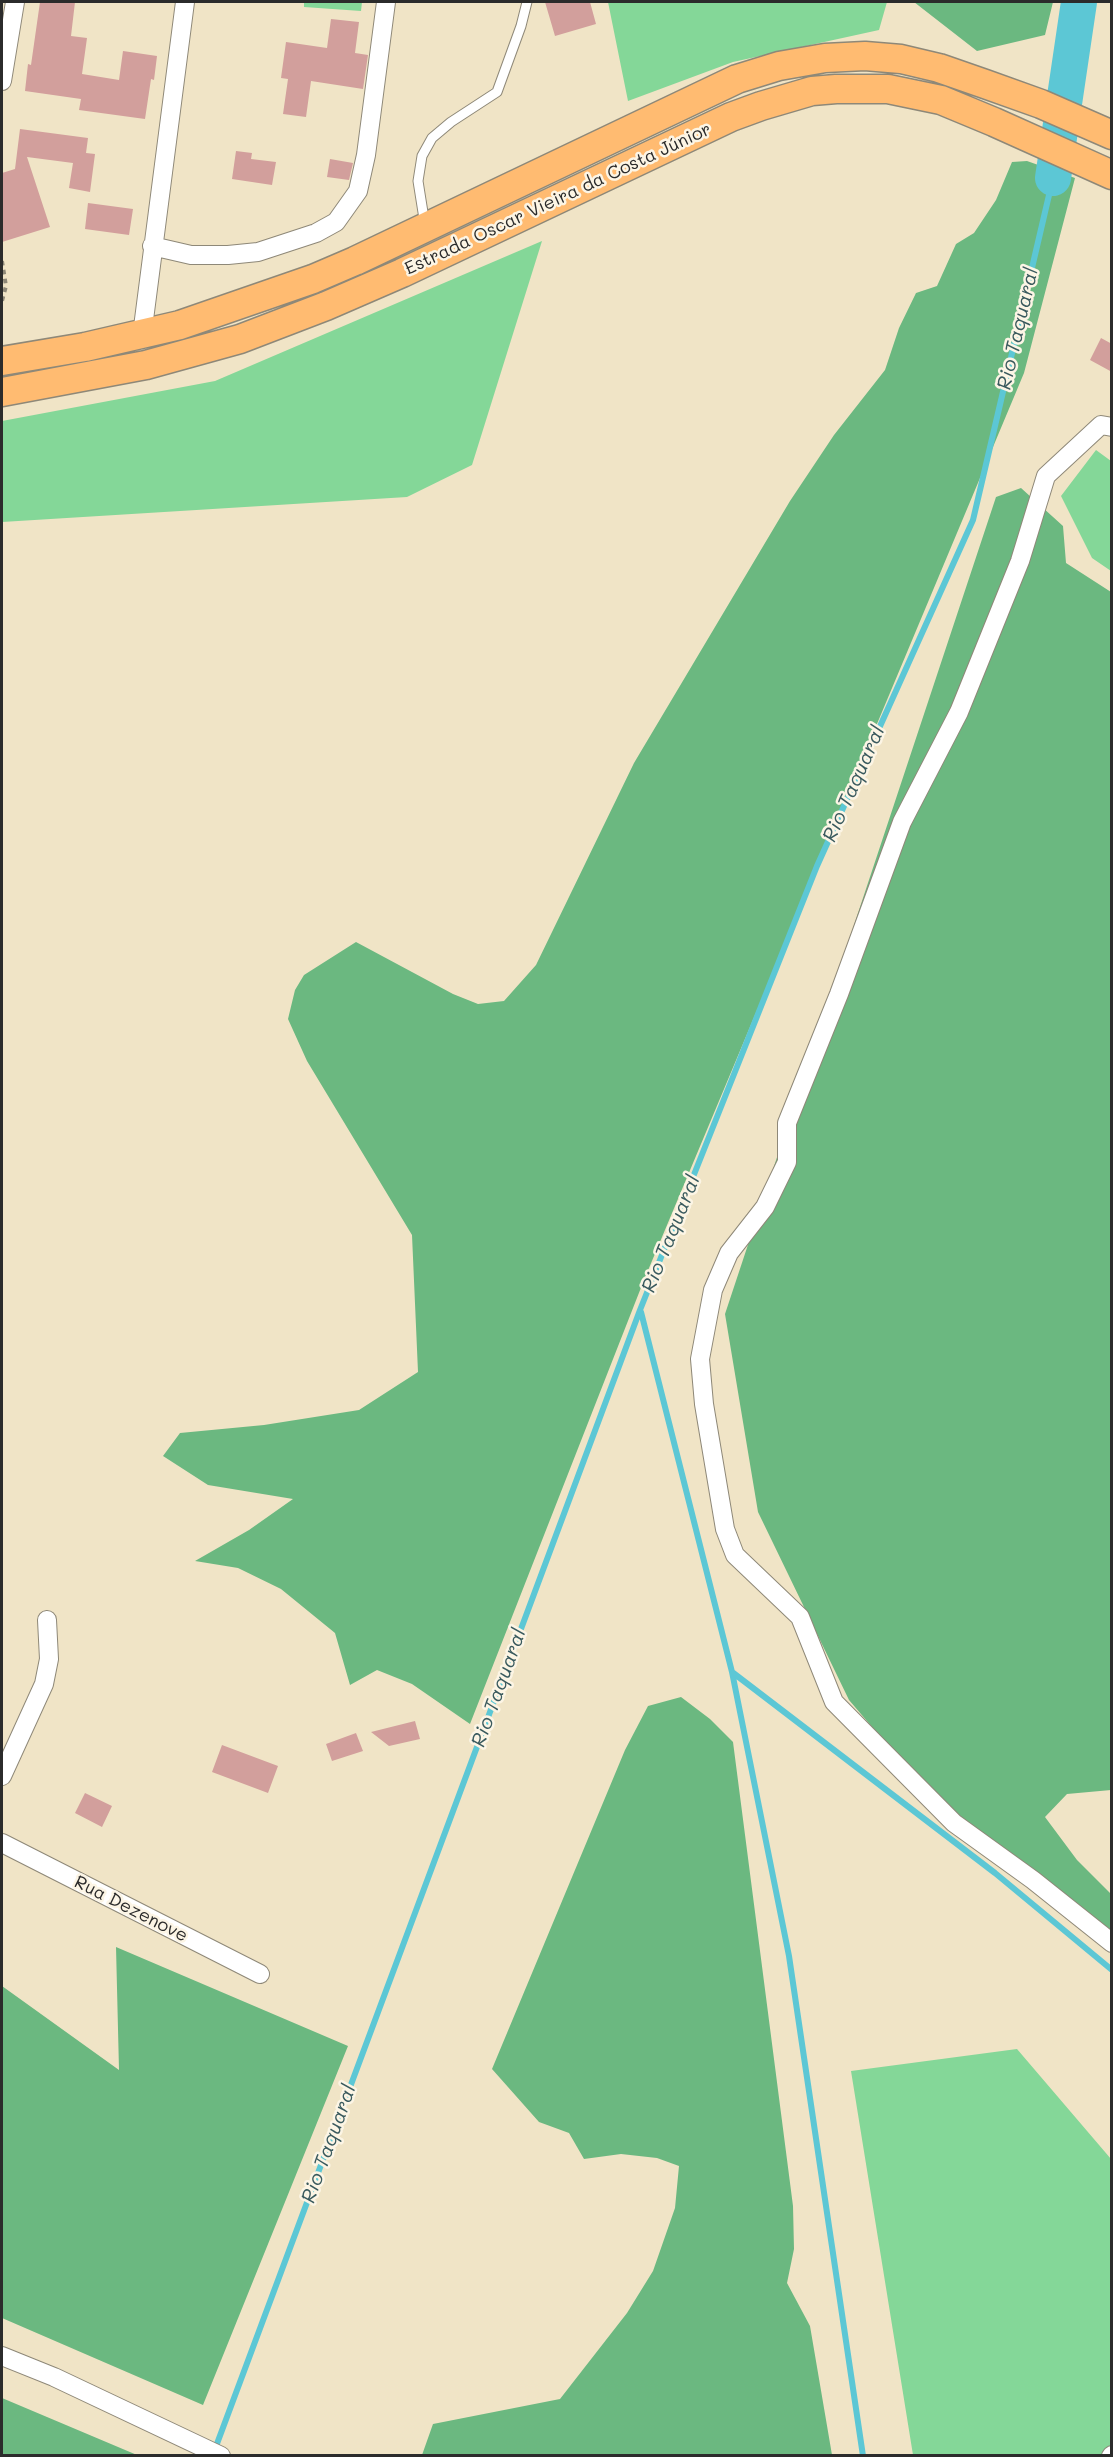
<!DOCTYPE html>
<meta charset="utf-8">
<style>
body{margin:0}
#map{position:relative;width:1113px;height:2457px;overflow:hidden;background:#f0e4c6;font-family:Mali,sans-serif}
canvas{display:block}
.frame{position:absolute;inset:0;border:3px solid #2b2b2b;pointer-events:none}
</style>
<div id="map">
<canvas width="1113" height="2457"></canvas>
<div class="frame"></div>
</div>
<script>
const context = document.querySelector('canvas').getContext('2d');
context.lineJoin = 'round';
function paint(path, color) { context.fillStyle = color; context.fill(path, 'evenodd'); }
const toPath = rows => new Path2D(rows.map(r => 'M' + r).join(''));
function trace(path, color, width, dash) { context.strokeStyle = color; context.lineWidth = width; context.lineCap = dash ? 'butt' : 'round'; context.setLineDash(dash || []); context.stroke(path); }
function write(font, color, halo, rows, align = 'center') {
  context.font = font + ' Mali,sans-serif'; context.lineWidth = 5; context.setLineDash([]); context.textBaseline = 'middle'; context.strokeStyle = halo; context.fillStyle = color; for (const [text, x, y, turn = 0] of rows) {
    context.save(); context.translate(x, y); context.rotate((+turn || 0) * Math.PI / 180); context.textAlign = isNaN(turn) ? turn : align; if (halo) context.strokeText(text, 0, 0); context.fillText(text, 0, 0); context.restore();
  }
}
paint(toPath([
 [304,2,362,2,361,11,304,7],
 [608,2,887,2,879,30,733,62,628,101],
 [542,241,472,465,407,497,2,522,2,421,215,381],
 [1096,450,1111,461,1111,571,1092,558,1061,496],
 [1017,2049,1111,2159,1111,2455,913,2455,851,2071]
]), '#84d798');
paint(toPath([
 [914,2,1053,2,1045,35,977,51],
 [1027,161,1075,178,1024,373,644,1280,470,1724,412,1684,377,1670,350,1685,335,1633,281,1589,238,1568,195,1561,249,1530,293,1499,208,1485,163,1456,180,1433,264,1425,359,1410,418,1372,412,1235,307,1061,288,1019,295,990,304,975,356,942,453,994,478,1004,504,1001,536,965,634,763,790,501,834,435,885,370,899,328,916,293,937,286,956,244,974,233,996,200,1012,162],
 [1021,488,1063,526,1066,563,1111,592,1111,1790,1067,1794,1045,1817,1077,1860,1111,1894,1111,1943,954,1823,849,1700,758,1512,725,1314,996,497],
 [681,1697,710,1719,733,1742,793,2206,794,2249,787,2283,810,2326,832,2455,422,2455,433,2424,560,2399,627,2313,653,2271,675,2208,679,2166,657,2158,621,2154,584,2159,569,2133,539,2122,492,2069,625,1750,648,1706],
 [116,1947,348,2046,203,2405,2,2318,2,1986,119,2070],
 [2,2398,137,2455,2,2455]
]), '#6bb880');
trace(toPath([
 [641,1312,732,1672,995,1873,1112,1970],
 [732,1672,789,1956,863,2456],
 [215,2449,640,1310,817,866,973,520,1053,178]
]), '#5cc7d5', 6);
trace(toPath([
 [1053,178,1079,2]
]), '#5cc7d5', 36);
paint(toPath([
 [40,2,75,2,71,36,87,38,82,74,119,80,123,51,157,56,154,80,151,79,145,119,79,110,81,99,25,91,28,64,31,65],
 [545,2,590,2,596,24,555,36],
 [331,19,359,22,355,53,368,55,363,89,311,81,306,117,283,114,288,79,281,78,286,42,327,48],
 [20,129,88,138,86,153,95,154,90,192,69,188,73,163,27,157,50,227,2,242,2,173,15,169],
 [236,151,252,153,251,159,276,162,272,185,232,179],
 [330,159,353,163,349,180,327,177],
 [88,203,133,209,129,235,85,229],
 [1101,338,1112,344,1112,372,1090,360],
 [415,1721,420,1739,389,1746,371,1732],
 [356,1733,363,1751,332,1761,326,1744],
 [222,1745,278,1766,268,1793,212,1772],
 [85,1793,112,1806,102,1827,75,1813]
]), '#d29f9c');
const lane = toPath([
 [425,225,418,181,422,156,432,138,451,122,497,92,521,26,527,2]
]);
const street = toPath([
 [2,81,15,2],
 [152,246,191,255,228,255,258,252,316,233,336,222,358,191,366,155,386,2],
 [142,335,185,2],
 [1112,427,1101,425,1046,476,1020,561,959,712,902,822,839,994,787,1123,787,1162,765,1207,729,1253,713,1290,700,1359,704,1404,725,1529,735,1555,800,1617,834,1702,954,1823,1033,1880,1112,1943],
 [2,1776,44,1684,49,1659,47,1620],
 [2,1843,260,1974],
 [2,2356,54,2377,221,2456],
 [1111,2456,1112,2455]
]);
const primary = toPath([
 [2,361,85,347,180,325,313,279,355,261,737,79,779,66,825,58,865,56,901,59,939,68,985,84,1041,104,1112,135],
 [2,392,146,365,240,339,326,306,402,273,731,117,761,106,812,91,836,89,888,89,941,100,994,122,1112,175]
]);
trace(lane, '#8e8878', 11);
trace(street, '#8e8878', 20);
trace(primary, '#8e8878', 31);
trace(toPath([
 [2,261,6,286,2,301]
]), '#8e8878', 4, [4.5, 4.5]);
trace(lane, '#fff', 9);
trace(street, '#fff', 18);
trace(primary, '#ffbb71', 28);
write('18px', '#2b2b2b', '#fcf5e5', [
 ["Estrada Oscar Vieira da Costa Júnior",558,199,-25],
 ["Rua Dezenove",131,1909,27]
]);
write('italic 20px', '#3a5a5e', '#fcf5e5', [
 ["Rio Taquaral",1018,329,-77],
 ["Rio Taquaral",854,784,-66],
 ["Rio Taquaral",671,1234,-68],
 ["Rio Taquaral",499,1688,-70],
 ["Rio Taquaral",329,2144,-70]
]);
</script>
